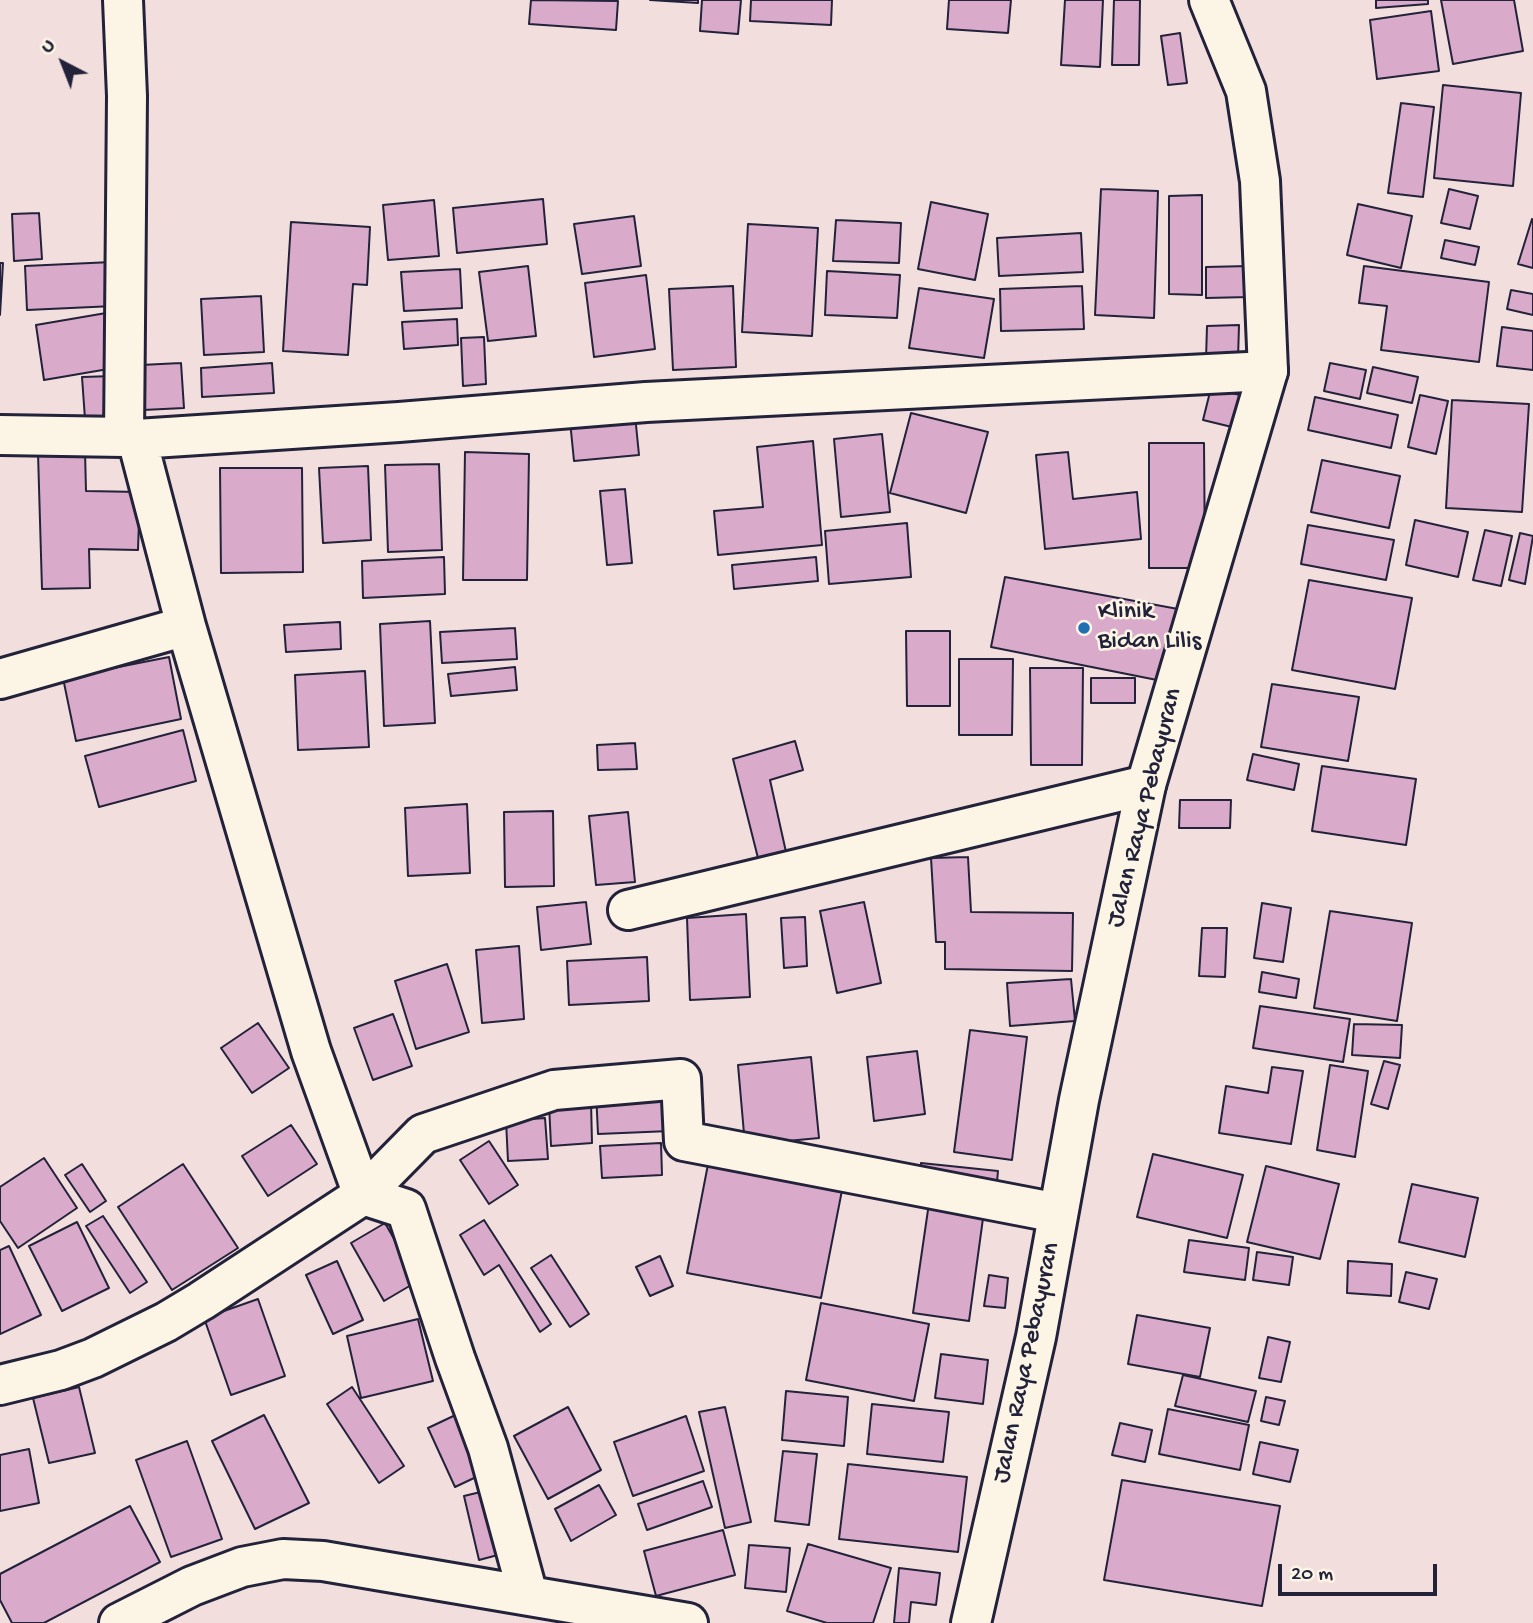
<!DOCTYPE html>
<style>
body{margin:0}
#map{position:relative;width:1533px;height:1623px;overflow:hidden;background:#f2dedd;font-family:"Gochi Hand",sans-serif}
canvas{display:block}
.north{position:absolute;left:28px;top:28px;width:70px;height:70px;-webkit-text-stroke:5px #fcf5e5;paint-order:stroke;rotate:318deg;font-size:19px;font-weight:700;line-height:28px;text-align:center;color:#22223b}
.north::after{content:'';display:block;margin:auto;width:24px;height:32px;background:#22223b;clip-path:polygon(50% 0,100% 100%,50% 72%,0 100%)}
.scale{position:absolute;left:1278px;top:1564px;width:159px;height:32px;box-sizing:border-box;border:4px solid #22223b;border-top:0;padding-left:9px;font-size:21px;line-height:24px;white-space:nowrap;color:#22223b;-webkit-text-stroke:5px #fcf5e5;paint-order:stroke}
</style>
<div id="map">
<canvas width="1533" height="1623"></canvas>
<div class="north">U</div>
<div class="scale">20 m</div>
</div>
<script>
const context = document.querySelector('canvas').getContext('2d');
context.lineJoin = 'round';
function paint(path, color) { context.fillStyle = color; context.fill(path, 'evenodd'); }
const toPath = rows => new Path2D(rows.map(r => 'M' + r).join(''));
function trace(path, color, width, dash) { context.strokeStyle = color; context.lineWidth = width; context.lineCap = dash ? 'butt' : 'round'; context.setLineDash(dash || []); context.stroke(path); }
function write(font, color, halo, rows, align = 'center') {
  context.font = font + ' "Gochi Hand",sans-serif'; context.lineWidth = 5; context.setLineDash([]); context.textBaseline = 'middle'; context.strokeStyle = halo; context.fillStyle = color; for (const [text, x, y, turn = 0] of rows) {
    context.save(); context.translate(x, y); context.rotate((+turn || 0) * Math.PI / 180); context.textAlign = isNaN(turn) ? turn : align; if (halo) context.strokeText(text, 0, 0); context.fillText(text, 0, 0); context.restore();
  }
}
const building = toPath([
 [531,0,618,1,616,30,529,24,531,0],
 [650,0,698,0,698,3,650,0],
 [702,0,741,0,738,34,700,31,702,0],
 [751,0,832,0,831,25,750,21,751,0],
 [949,0,1011,0,1008,33,947,29,949,0],
 [1065,0,1103,0,1100,67,1061,65,1065,0],
 [1114,0,1140,0,1139,65,1112,65,1114,0],
 [1376,0,1428,0,1428,4,1376,8,1376,0],
 [1441,0,1514,0,1523,51,1453,64,1441,0],
 [1431,11,1439,71,1377,79,1370,20,1431,11],
 [1180,33,1187,83,1168,85,1161,36,1180,33],
 [1443,85,1521,93,1513,186,1434,178,1443,85],
 [1401,103,1434,107,1423,197,1388,193,1401,103],
 [1101,189,1158,191,1154,318,1095,315,1101,189],
 [1449,189,1478,196,1470,229,1441,223,1449,189],
 [1202,195,1202,295,1169,294,1169,196,1202,195],
 [543,199,547,244,457,253,453,208,543,199],
 [434,200,439,256,388,260,383,205,434,200],
 [931,202,988,214,975,280,918,269,931,202],
 [1358,204,1412,216,1401,268,1347,255,1358,204],
 [39,213,42,259,14,261,12,214,39,213],
 [634,216,641,266,582,274,574,224,634,216],
 [1532,219,1533,220,1533,268,1518,264,1532,219],
 [836,220,901,223,899,263,833,261,836,220],
 [291,222,370,227,367,285,353,284,348,355,283,351,291,222],
 [748,224,818,228,812,336,742,332,748,224],
 [1081,233,1083,272,999,276,997,238,1081,233],
 [1445,240,1479,247,1475,265,1441,258,1445,240],
 [112,262,114,306,27,310,25,266,112,262],
 [0,263,3,263,0,315,0,263],
 [528,266,536,336,488,341,479,272,528,266],
 [1249,266,1249,297,1206,298,1206,267,1249,266],
 [1364,266,1489,282,1479,362,1381,350,1387,306,1359,303,1364,266],
 [460,269,462,308,404,311,401,272,460,269],
 [827,271,900,275,897,318,825,315,827,271],
 [646,275,655,349,594,357,585,283,646,275],
 [733,286,736,367,673,370,669,289,733,286],
 [1082,286,1084,329,1001,331,1000,289,1082,286],
 [919,288,994,299,984,358,909,348,919,288],
 [1511,290,1533,294,1533,315,1507,309,1511,290],
 [261,296,264,352,204,355,201,299,261,296],
 [112,312,120,367,44,380,36,325,112,312],
 [457,319,458,345,404,349,402,322,457,319],
 [1239,325,1238,359,1206,359,1207,326,1239,325],
 [1502,327,1533,331,1533,370,1497,366,1502,327],
 [484,337,486,384,463,386,461,338,484,337],
 [181,363,184,408,143,410,141,365,181,363],
 [272,363,274,393,202,397,201,368,272,363],
 [1330,363,1366,370,1360,399,1324,391,1330,363],
 [1373,367,1418,377,1412,403,1367,393,1373,367],
 [114,376,116,417,85,419,82,377,114,376],
 [1211,388,1244,396,1236,428,1203,420,1211,388],
 [1420,395,1448,401,1436,454,1408,447,1420,395],
 [1315,397,1398,415,1391,448,1308,430,1315,397],
 [1452,400,1529,404,1522,512,1446,508,1452,400],
 [911,413,988,432,966,513,890,493,911,413],
 [635,415,639,455,574,461,570,421,635,415],
 [882,434,890,512,841,517,834,439,882,434],
 [813,441,822,545,718,555,714,511,763,507,757,447,813,441],
 [1149,443,1204,443,1205,568,1149,568,1149,443],
 [85,451,86,491,140,492,138,550,89,549,90,588,42,589,38,453,85,451],
 [465,452,529,454,527,580,463,580,465,452],
 [1068,452,1073,499,1137,492,1141,539,1045,549,1036,455,1068,452],
 [1322,460,1400,476,1389,528,1311,512,1322,460],
 [439,464,442,550,388,552,385,465,439,464],
 [368,466,371,540,323,543,319,468,368,466],
 [220,468,302,468,303,572,221,573,220,468],
 [625,489,632,563,607,565,600,491,625,489],
 [1415,520,1468,532,1458,577,1406,565,1415,520],
 [907,523,911,577,829,584,825,531,907,523],
 [1308,525,1394,540,1386,580,1301,564,1308,525],
 [1485,530,1512,536,1501,586,1473,580,1485,530],
 [1520,533,1533,536,1525,584,1509,580,1520,533],
 [444,557,445,594,363,598,362,561,444,557],
 [816,557,818,581,734,589,732,565,816,557],
 [1005,577,1178,609,1162,681,991,647,1005,577],
 [1309,580,1412,598,1395,689,1292,670,1309,580],
 [430,621,435,723,384,726,380,624,430,621],
 [340,622,341,649,286,652,284,625,340,622],
 [515,628,517,659,442,663,440,632,515,628],
 [906,631,950,631,950,706,907,706,906,631],
 [169,657,181,719,76,741,63,678,169,657],
 [959,659,1013,659,1012,735,959,735,959,659],
 [515,667,517,690,451,696,448,674,515,667],
 [1030,668,1083,668,1082,765,1031,765,1030,668],
 [365,671,369,747,298,750,295,675,365,671],
 [1091,678,1135,678,1135,703,1091,703,1091,678],
 [1272,684,1359,697,1348,761,1261,747,1272,684],
 [183,730,196,781,99,807,85,756,183,730],
 [795,741,803,770,770,780,786,852,758,858,733,759,795,741],
 [635,743,637,769,598,770,597,745,635,743],
 [1253,754,1299,764,1294,790,1247,780,1253,754],
 [1322,766,1416,779,1406,845,1312,831,1322,766],
 [1180,800,1231,800,1230,828,1179,828,1180,800],
 [467,804,470,873,408,876,405,808,467,804],
 [553,811,554,886,505,887,504,812,553,811],
 [628,812,635,882,596,885,589,816,628,812],
 [968,857,971,912,1073,913,1072,971,945,969,945,942,936,942,931,858,968,857],
 [586,902,591,944,541,950,537,907,586,902],
 [864,902,881,983,837,993,820,911,864,902],
 [1262,903,1291,908,1283,962,1254,958,1262,903],
 [1330,911,1412,923,1397,1021,1314,1008,1330,911],
 [746,914,750,997,690,1000,687,918,746,914],
 [805,917,807,966,784,968,781,918,805,917],
 [1202,928,1227,928,1225,977,1199,976,1202,928],
 [519,946,524,1019,482,1023,476,950,519,946],
 [647,957,649,1001,569,1005,567,961,647,957],
 [447,964,469,1032,416,1049,395,981,447,964],
 [1262,972,1299,979,1296,998,1259,992,1262,972],
 [1071,979,1075,1021,1010,1026,1007,983,1071,979],
 [1260,1006,1350,1019,1343,1062,1253,1048,1260,1006],
 [393,1014,412,1066,373,1080,354,1028,393,1014],
 [258,1023,289,1068,252,1093,221,1048,258,1023],
 [1354,1024,1402,1025,1400,1058,1352,1055,1354,1024],
 [970,1030,1027,1037,1012,1160,954,1152,970,1030],
 [917,1051,925,1114,874,1121,867,1057,917,1051],
 [811,1057,819,1138,745,1145,738,1065,811,1057],
 [1384,1061,1400,1065,1388,1109,1371,1104,1384,1061],
 [1330,1065,1368,1071,1355,1157,1317,1150,1330,1065],
 [1272,1067,1303,1071,1291,1144,1219,1133,1226,1086,1268,1093,1272,1067],
 [669,1088,670,1131,598,1134,596,1092,669,1088],
 [591,1101,592,1143,551,1146,549,1104,591,1101],
 [545,1118,548,1159,508,1161,506,1121,545,1118],
 [291,1125,317,1164,268,1196,242,1156,291,1125],
 [489,1141,518,1185,489,1204,460,1160,489,1141],
 [661,1143,662,1175,602,1178,600,1146,661,1143],
 [710,1154,844,1180,821,1298,687,1273,710,1154],
 [1153,1154,1243,1175,1227,1238,1137,1217,1153,1154],
 [44,1158,77,1208,18,1248,0,1221,0,1187,44,1158],
 [921,1163,998,1171,997,1182,920,1174,921,1163],
 [82,1164,106,1201,90,1212,65,1175,82,1164],
 [183,1164,238,1248,172,1290,118,1207,183,1164],
 [1266,1166,1339,1184,1320,1259,1247,1242,1266,1166],
 [1412,1184,1478,1198,1465,1257,1399,1242,1412,1184],
 [929,1203,984,1211,969,1321,913,1313,929,1203],
 [103,1216,147,1282,130,1293,86,1226,103,1216],
 [484,1220,551,1324,540,1332,499,1265,484,1275,460,1235,484,1220],
 [77,1222,109,1288,62,1311,29,1246,77,1222],
 [385,1223,418,1281,384,1301,351,1243,385,1223],
 [1189,1240,1249,1248,1245,1280,1184,1272,1189,1240],
 [9,1246,41,1315,0,1334,0,1250,9,1246],
 [1257,1252,1293,1257,1289,1285,1253,1280,1257,1252],
 [551,1255,589,1314,570,1327,531,1268,551,1255],
 [660,1256,673,1286,650,1296,636,1267,660,1256],
 [337,1261,363,1320,333,1334,306,1275,337,1261],
 [1348,1261,1392,1264,1391,1296,1347,1293,1348,1261],
 [1406,1272,1437,1279,1429,1309,1399,1302,1406,1272],
 [989,1275,1008,1278,1005,1308,984,1306,989,1275],
 [258,1299,285,1376,231,1395,204,1318,258,1299],
 [821,1303,929,1324,914,1401,806,1380,821,1303],
 [1137,1315,1210,1328,1200,1377,1128,1364,1137,1315],
 [418,1319,433,1381,361,1398,347,1336,418,1319],
 [1268,1337,1290,1342,1281,1382,1259,1378,1268,1337],
 [941,1354,988,1360,983,1404,935,1398,941,1354],
 [1183,1375,1256,1391,1248,1422,1175,1406,1183,1375],
 [79,1387,95,1453,49,1463,33,1398,79,1387],
 [352,1387,404,1466,379,1483,327,1404,352,1387],
 [786,1391,848,1397,844,1446,782,1440,786,1391],
 [1266,1397,1285,1401,1279,1425,1261,1421,1266,1397],
 [872,1404,949,1412,943,1462,867,1454,872,1404],
 [568,1407,601,1470,548,1499,514,1436,568,1407],
 [725,1407,751,1522,725,1528,699,1412,725,1407],
 [1168,1409,1249,1425,1240,1470,1159,1454,1168,1409],
 [464,1411,491,1470,455,1487,428,1428,464,1411],
 [264,1415,309,1503,255,1529,212,1441,264,1415],
 [686,1416,704,1471,633,1496,614,1442,686,1416],
 [1120,1423,1152,1430,1145,1462,1112,1455,1120,1423],
 [187,1441,222,1539,171,1557,136,1460,187,1441],
 [1260,1442,1298,1450,1290,1482,1253,1474,1260,1442],
 [29,1449,39,1503,0,1511,0,1455,29,1449],
 [783,1451,817,1454,809,1525,775,1521,783,1451],
 [848,1464,967,1477,958,1552,839,1539,848,1464],
 [1122,1480,1280,1506,1262,1606,1104,1580,1122,1480],
 [703,1481,712,1507,647,1530,638,1504,703,1481],
 [599,1485,616,1515,571,1541,555,1509,599,1485],
 [493,1489,509,1552,479,1560,464,1496,493,1489],
 [130,1506,160,1562,44,1623,12,1623,0,1600,0,1574,130,1506],
 [723,1530,735,1575,656,1596,644,1551,723,1530],
 [808,1544,891,1568,873,1623,827,1623,787,1611,808,1544],
 [749,1545,790,1548,786,1592,745,1588,749,1545],
 [899,1568,940,1573,936,1605,911,1602,909,1623,894,1623,899,1568]
]);
paint(building, '#daaaca');
trace(building, '#22223b', 2);
const minor = toPath([
 [123,0,127,96,124,437],
 [0,435,124,437,137,439,399,422,646,402,1268,371],
 [137,439,186,626,311,1051,363,1195,406,1209,455,1358,488,1448,528,1595],
 [0,679,186,626],
 [628,910,1146,785],
 [0,1385,61,1370,93,1358,166,1322,201,1301,363,1195,423,1134,554,1090,681,1079,684,1141,1058,1213],
 [119,1623,192,1586,242,1567,283,1559,323,1561,688,1623]
]);
const major = toPath([
 [971,1623,1036,1337,1079,1100,1146,785,1268,371,1260,181,1246,91,1209,0]
]);
trace(minor, '#22223b', 44);
trace(major, '#22223b', 44);
trace(minor, '#fcf5e5', 38);
trace(major, '#fcf5e5', 38);
for (const [x, y, r, color] of [
 [1084,628,7,"#1f6fb2"]
]) { const dot = new Path2D(); dot.arc(x, y, r, 0, 2 * Math.PI); context.fillStyle = color; context.fill(dot); trace(dot, '#fcf5e5', 2.5); }
write('26px', '#22223b', '#fcf5e5', [
 ["Klinik",1098,613],
 ["Bidan Lilis",1098,643]
], 'left');
write('26px', '#22223b', '#fcf5e5', [
 ["Jalan Raya Pebayuran",1146,808,-76],
 ["Jalan Raya Pebayuran",1028,1363,-78]
]);
</script>
